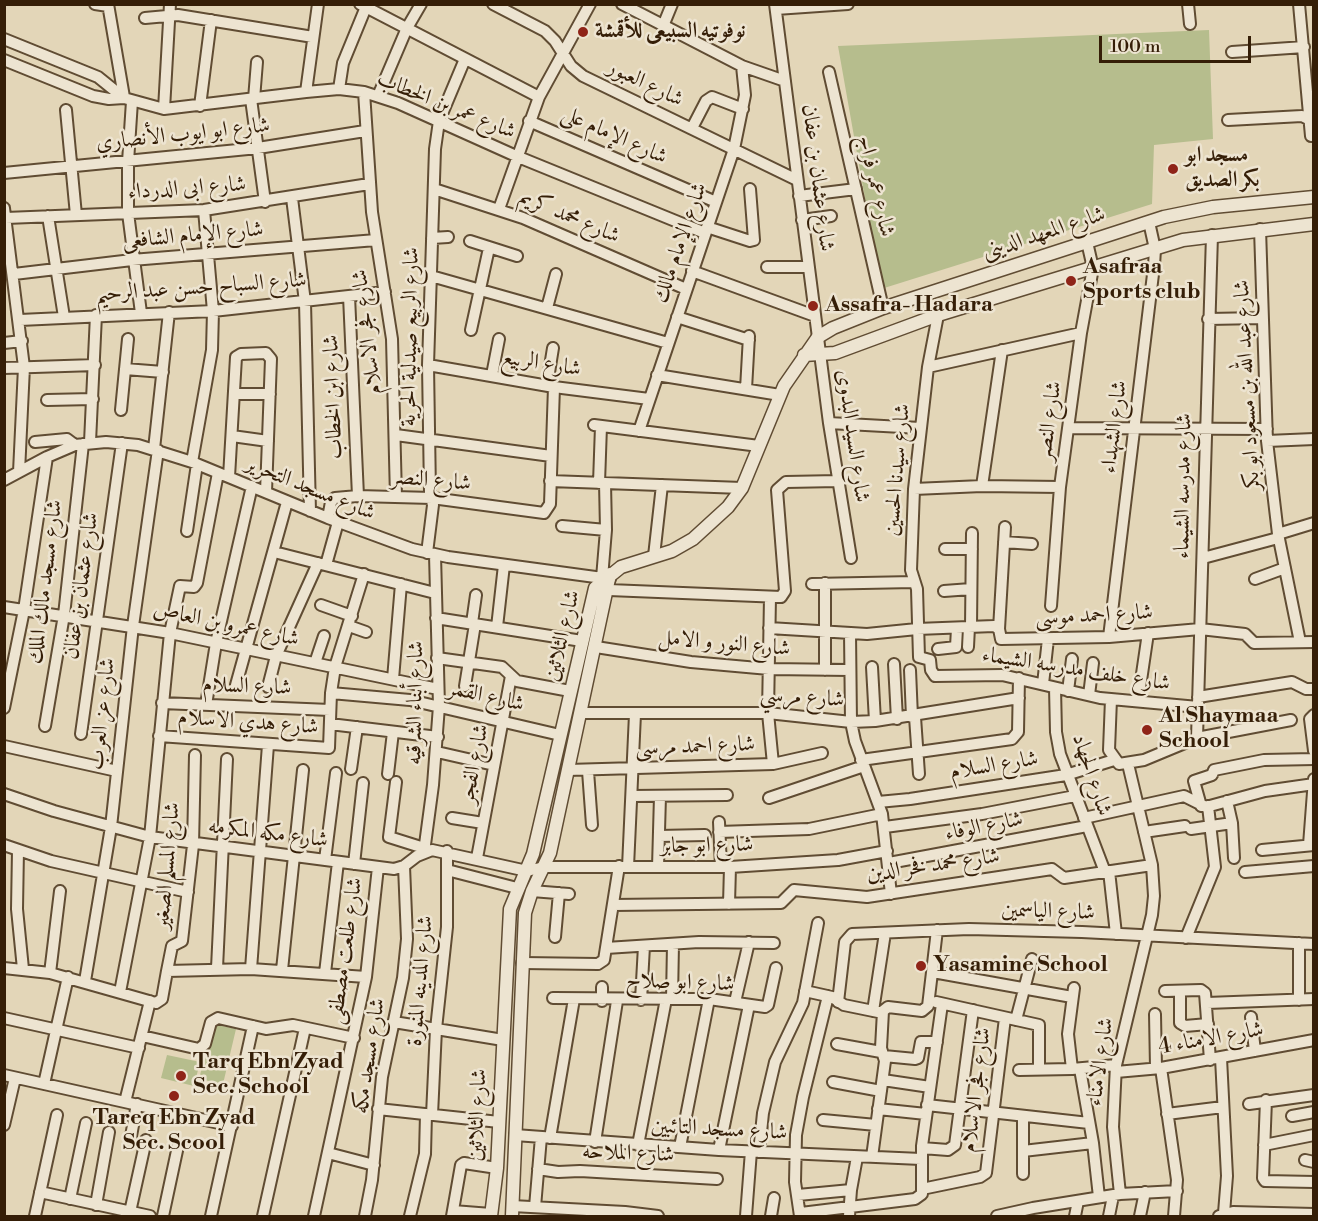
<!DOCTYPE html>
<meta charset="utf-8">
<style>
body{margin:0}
#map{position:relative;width:1318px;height:1221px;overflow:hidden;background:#e3d6b8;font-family:"Libre Bodoni",serif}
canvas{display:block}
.frame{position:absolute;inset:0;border:6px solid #351e07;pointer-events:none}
.scale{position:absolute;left:1099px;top:36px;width:152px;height:27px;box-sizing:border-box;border:3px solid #351e07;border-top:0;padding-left:8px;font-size:18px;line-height:21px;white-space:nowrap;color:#351e07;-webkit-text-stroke:4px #ede4d1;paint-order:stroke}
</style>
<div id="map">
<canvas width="1318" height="1221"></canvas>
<div class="frame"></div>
<div class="scale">100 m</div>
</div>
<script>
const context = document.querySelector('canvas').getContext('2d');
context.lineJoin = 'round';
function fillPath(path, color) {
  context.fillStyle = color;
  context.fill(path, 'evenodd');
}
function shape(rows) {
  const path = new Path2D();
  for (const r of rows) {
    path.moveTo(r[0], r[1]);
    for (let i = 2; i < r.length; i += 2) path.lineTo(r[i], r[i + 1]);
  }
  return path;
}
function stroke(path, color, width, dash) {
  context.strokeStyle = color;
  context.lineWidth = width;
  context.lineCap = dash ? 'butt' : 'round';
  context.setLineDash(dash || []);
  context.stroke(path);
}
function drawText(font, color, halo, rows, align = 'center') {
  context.font = font + ' "Libre Bodoni",Amiri,serif';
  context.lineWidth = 5;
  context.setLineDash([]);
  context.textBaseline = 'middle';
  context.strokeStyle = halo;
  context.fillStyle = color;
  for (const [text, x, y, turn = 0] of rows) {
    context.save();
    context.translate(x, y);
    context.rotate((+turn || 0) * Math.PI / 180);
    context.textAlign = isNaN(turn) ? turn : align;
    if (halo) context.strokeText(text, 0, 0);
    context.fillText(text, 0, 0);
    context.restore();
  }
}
fillPath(shape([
 [1209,30,1213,139,1154,145,1152,204,881,289,838,46],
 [213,1024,236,1029,223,1084,199,1079],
 [167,1055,200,1062,194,1086,161,1078]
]), '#b6bd8d');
const minor = shape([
 [95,4,108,6],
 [108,4,124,97],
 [360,4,539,97],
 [493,4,545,31,555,41,571,66,583,76,797,180],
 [622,4,742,66,785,81],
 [775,4,829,423,851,558],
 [1188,4,1190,24],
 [1299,4,1311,136],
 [776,9,848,4],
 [145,18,178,15,313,37],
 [663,26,672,4],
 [4,39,98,77,124,98,164,109,306,92,339,89,364,92,398,103,516,156,705,233],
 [1232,52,1304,47],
 [4,60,93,96,109,99,124,98],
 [829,72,883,308],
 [339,89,343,63,366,7],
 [306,92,318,4],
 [364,92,372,212,392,339,396,497],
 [378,96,407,28,421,4],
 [251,99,265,202],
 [254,99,257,62],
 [132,101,128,162,128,213,141,313],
 [200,106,211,20],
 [164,109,170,4],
 [66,110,76,215],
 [1228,120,1302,116,1314,122],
 [529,121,716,202],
 [692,128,706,101,712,97,743,109],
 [4,173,258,148,365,131],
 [434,189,523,218,686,289],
 [799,196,856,189],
 [292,198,305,302,310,511],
 [4,208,24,367,19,472],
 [499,209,539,97,590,4],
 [48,216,64,317],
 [6,218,204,210,369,184],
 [802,220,831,216],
 [707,227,750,241,754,240,750,189],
 [1260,229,1267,441,1278,534,1300,642],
 [432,238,448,237],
 [470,241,517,256],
 [767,267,808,267],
 [692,271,815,316],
 [14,274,132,260,376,240],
 [431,276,668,343],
 [349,296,358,496],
 [547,308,556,274],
 [938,315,928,367,914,489,911,570,917,589,919,657,930,660,931,670,935,676,1002,675,1100,698,1198,707],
 [677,317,749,340],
 [1208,319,1262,318],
 [20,320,213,311,385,292],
 [471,330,489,248],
 [4,343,22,341],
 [428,365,554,387,649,399],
 [928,367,1081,333],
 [4,368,95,365],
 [125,369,163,372],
 [492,375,499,339],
 [657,375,780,395],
 [547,385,553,348],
 [746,389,749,336],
 [234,394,270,394],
 [47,400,93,399],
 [121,410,128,339],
 [829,423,920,428],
 [594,425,759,446],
 [1068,428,1267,429],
 [639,431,734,149,745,95,742,66],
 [396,435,551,456],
 [232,436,268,441],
 [1267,441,1314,439],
 [35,442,67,439,75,445],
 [90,442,96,315],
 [154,449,169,312],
 [192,462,212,350,213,311,204,210],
 [229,477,236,357,241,354,266,353,271,359,266,492],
 [4,480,47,457,75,445,106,442,138,445,192,462,328,518,412,549,448,557,610,579],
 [550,481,742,488],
 [599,483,601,426],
 [982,486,1002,350],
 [914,489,982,486,1060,487],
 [328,518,331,502,335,498,358,496,432,498,544,513,550,504,554,387],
 [562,526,606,530],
 [1005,527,999,629,1001,639,1109,637,1200,629,1245,634,1254,643,1314,642],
 [187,531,197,464],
 [1278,534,1314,523],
 [1004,542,1032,544],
 [945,549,972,549],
 [274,552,435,593],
 [427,553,433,505,430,493,428,365,435,149,439,121,465,59],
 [654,556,662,485],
 [1203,558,1278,538],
 [326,565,338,522],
 [602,578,606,530,605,483],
 [1255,579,1285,568],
 [812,584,914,582],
 [609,590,781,597,785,591,777,490,786,482,838,481],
 [944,591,971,589],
 [770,597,768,713,773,764],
 [321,605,352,616],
 [1051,606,1060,487,1081,333,1093,268,1087,242],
 [4,607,170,633,438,689],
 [436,618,582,641],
 [472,623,476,595],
 [349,626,366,632],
 [497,627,504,565],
 [971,627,972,533],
 [769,628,867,634,917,629,994,626,999,629],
 [850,633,851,722,855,741,882,814,891,894],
 [1109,637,1154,266,1155,249,1149,222],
 [596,647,691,662,769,669,850,670],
 [968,647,969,627],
 [938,649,956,647,957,628],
 [437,658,502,667,517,681,570,691],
 [315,663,324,636],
 [894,664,897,719],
 [872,667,875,721],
 [825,670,825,583],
 [910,670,912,717],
 [393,679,401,584],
 [1043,684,1048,639],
 [236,685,287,502],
 [465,686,475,624],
 [268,687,276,656,318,563],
 [1055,688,1056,732,1060,754,1105,872],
 [1068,691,1072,659],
 [331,693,410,700,560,735],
 [1089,695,1093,663],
 [1198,697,1292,682,1306,689,1314,689],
 [1111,699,1109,750,1119,764,1144,760,1197,738,1291,720],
 [1138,701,1148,633],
 [162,703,330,710],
 [206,705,216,643,252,486],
 [4,708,24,610,47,457],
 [581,713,768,713,851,722,875,721,1019,698],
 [1314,715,1310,719,1314,751],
 [915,717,919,774],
 [330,724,438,737],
 [45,726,64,615,83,444],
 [81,734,122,443],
 [159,736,329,748,331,693,335,667,364,574],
 [1197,738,1212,235],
 [4,746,117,771],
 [437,752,494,765],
 [861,760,1012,739,1018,732,1019,678],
 [351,769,357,727],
 [568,770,773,764,822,753],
 [588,771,592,825],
 [388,774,393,732],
 [396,782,389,837,424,848],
 [4,794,54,811,150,837,394,869,404,866,417,856,432,850,527,871,544,867,730,867,838,860,887,851],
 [632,796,727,795],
 [769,798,864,766],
 [1227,801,1232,823,1234,858],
 [878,802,910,799,1066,775,1114,760],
 [1201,806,1194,781,1212,775,1214,770,1264,760,1314,759],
 [452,818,483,823],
 [1084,818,1184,796,1206,807,1265,791,1314,784],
 [719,822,721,867],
 [885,827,982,814,1075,796],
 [1191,829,1232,823],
 [719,832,809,829,882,814],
 [1144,832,1185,826],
 [659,836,705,835],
 [4,845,51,861,188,892],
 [1309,845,1314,779],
 [18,850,17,909,23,969],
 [1262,850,1314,845],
 [424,852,433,785,439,706,435,555],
 [477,858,511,676],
 [325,860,336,773],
 [889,863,1087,826],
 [354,864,363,783],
 [628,867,635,714],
 [658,867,660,796],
 [447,870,517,888],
 [1109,871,1116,934],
 [1245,872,1314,866],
 [532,891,569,894],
 [729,904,730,867],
 [613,905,781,903,794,890,867,897,1052,869,1064,878,1152,865],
 [555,937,559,893],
 [1186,938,1215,867,1208,806],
 [1299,943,1299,1000],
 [606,948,699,942,774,943],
 [522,963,598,964,604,960,619,866],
 [4,968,50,973,156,1003,162,999,167,971,251,969,366,977],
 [217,968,227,759],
 [251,969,268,745],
 [282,970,303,770],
 [167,971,172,946,182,941,193,845,195,755],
 [933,972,1072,997],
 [50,973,60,891],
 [325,973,338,862],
 [85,981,111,827,133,626,158,450],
 [805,991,832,997,844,1005,883,1013],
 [1165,991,1201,990,1205,993,1210,1060],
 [1180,991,1180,1023,1185,1026,1208,1024],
 [120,992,150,837,170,633,180,586,194,587,197,583,218,473],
 [553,998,709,999,765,1007,768,1005,776,968],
 [672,999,673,944],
 [641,1000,644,946],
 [602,1001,602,987],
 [735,1002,749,942],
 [838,1002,845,942,852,934,969,929,1082,932,1314,944],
 [936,1002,1039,1025,1039,1070],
 [1207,1003,1314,999],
 [873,1011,885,933],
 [1155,1014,1156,1068],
 [1251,1017,1255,1051],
 [4,1018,139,1048],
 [1016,1020,1032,959],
 [394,1022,503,1040],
 [142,1036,199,1049,205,1044,211,1022,218,1018,266,1029,293,1025,354,1038],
 [837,1044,881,1052],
 [884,1056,915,1059,918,1058,921,1042,937,1042],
 [1221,1058,1227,1176,1224,1213],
 [1161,1068,1177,1180,1174,1216],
 [1072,1069,1068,1034,1074,988],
 [1080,1069,1093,1143,1099,1197],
 [1019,1070,1072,1069,1116,1065],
 [1116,1072,1161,1068,1314,1040],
 [4,1075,232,1126],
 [883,1080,930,1087],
 [833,1082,881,1091],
 [44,1084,68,977],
 [1266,1100,1263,1178,1265,1181,1314,1182],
 [125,1102,150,1001],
 [1249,1104,1314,1095],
 [927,1105,1089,1123],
 [378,1109,499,1122],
 [878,1109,926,1114],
 [1167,1114,1223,1107],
 [432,1115,436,1029,447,927,447,851],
 [1292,1116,1314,1112],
 [1023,1117,1023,1174],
 [823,1120,876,1125],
 [4,1125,15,1078],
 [515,1135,719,1150,921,1159],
 [131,1136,137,1104],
 [550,1138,574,999],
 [595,1142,617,1001],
 [638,1145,666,999],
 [1264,1145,1314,1135],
 [680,1147,709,999],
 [922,1148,948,1150,955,1145,973,1010],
 [719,1150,749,1005],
 [1023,1151,1093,1143],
 [759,1152,763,1113,775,1062,803,1003,818,923],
 [328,1153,374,1165],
 [872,1157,885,1061,881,1048,883,1011,888,1007,922,1011,928,1006,937,930],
 [1305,1160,1314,1162],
 [538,1169,558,1172,580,1171,717,1179],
 [922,1189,980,1177,986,1173,1005,1018],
 [40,1192,150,1216],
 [1120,1194,1113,1127,1116,1065,1152,915,1154,896,1152,865,1128,764],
 [798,1195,851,1190],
 [70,1199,86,1123],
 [96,1205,109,1132],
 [512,1206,625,1212,658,1216],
 [535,1207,541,1137],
 [453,1211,491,1214],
 [130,1212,146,1140],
 [801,1213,915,1199,922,1194,922,1146,942,1004],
 [35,1216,57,1115],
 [163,1216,178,1146],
 [211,1216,253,1026],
 [263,1216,305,1028],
 [314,1216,366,977,378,867],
 [365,1216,372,1180,382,1077,403,978,407,939,404,866],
 [410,1216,425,1154,426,1114],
 [452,1216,461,1165,464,1163,497,1168],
 [746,1216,751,1151],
 [771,1216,774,1198],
 [800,1216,795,1182,796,1135,803,1097,828,996],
 [849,1216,851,1190,857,1157],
 [997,1216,1033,1208,1120,1194,1177,1191],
 [1075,1216,1078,1201],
 [1109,1216,1113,1196],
 [1140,1216,1145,1192],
 [1219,1216,1233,1212,1314,1214]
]);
const tertiary = shape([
 [804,355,835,353,938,315,1183,240,1314,224],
 [491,1216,497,1168,510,909,533,854,595,588,621,567,672,551,693,539,728,507,742,488,784,386,818,337,833,328,883,308,1164,217,1213,207,1314,197],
 [512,1216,525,913,532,891,550,853,610,574]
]);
stroke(minor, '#604c33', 14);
stroke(tertiary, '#604c33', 15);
stroke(minor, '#ede4d1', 10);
stroke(tertiary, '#ede4d1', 12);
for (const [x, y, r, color] of [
 [583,32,6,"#8f2418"],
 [1173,169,6,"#8f2418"],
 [1071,281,6,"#8f2418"],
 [813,306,6,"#8f2418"],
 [1147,730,6,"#8f2418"],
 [921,966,6,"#8f2418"],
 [181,1076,6,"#8f2418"],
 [174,1096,6,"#8f2418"]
]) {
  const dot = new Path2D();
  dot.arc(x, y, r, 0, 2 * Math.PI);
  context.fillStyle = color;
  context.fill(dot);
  stroke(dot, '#ede4d1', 2);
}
drawText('bold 22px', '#351e07', '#ede4d1', [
 ["نوفوتيه السبيعى للأقمشة",595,32],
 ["مسجد ابو",1185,156],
 ["بكر الصديق",1185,181],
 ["Asafraa",1083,268],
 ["Sports club",1083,293],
 ["Assafra- Hadara",825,306],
 ["Al Shaymaa",1159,717],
 ["School",1159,742],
 ["Yasamine School",933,966],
 ["Tarq Ebn Zyad",193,1063],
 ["Sec. School",193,1088],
 ["Tareq Ebn Zyad",174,1119,"center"],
 ["Sec. Scool",174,1144,"center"]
], 'left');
drawText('22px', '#351e07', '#ede4d1', [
 ["شارع العبور",645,84,26],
 ["شارع عمر بن الخطاب",446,106,22],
 ["شارع ابو ايوب الأنصاري",183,135,-6],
 ["شارع الإمام على",614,136,24],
 ["شارع عثمان بن عفان",817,178,83],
 ["شارع عمر فراج",875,186,77],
 ["شارع ابى الدرداء",187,189,-4],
 ["شارع محمد كريم",569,217,23],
 ["شارع المعهد الدينى",1044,234,-18],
 ["شارع الإمام الشافعى",193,236,-5],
 ["شارع الإمام مالك",681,243,-71],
 ["شارع السباح حسن عبد الرحيم",201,288,-4],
 ["شارع فجر الاسلام",368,332,-97],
 ["شارع الربيع صيدلية الحرية",411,337,-89],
 ["شارع الربيع",541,364,9],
 ["شارع عبد الله بن مسعود ابو بكر",1248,385,-93],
 ["شارع ابن الخطاب",334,397,-92],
 ["شارع النصر",1050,421,-82],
 ["شارع الشهداء",1115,427,-83],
 ["شارع السيد البدوى",852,436,82],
 ["شارع سيدنا الحسين",898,470,-85],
 ["شارع النصر",431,481,5],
 ["شارع مدرسه الشيماء",1184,486,-89],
 ["شارع مسجد التحرير",310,489,22],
 ["شارع مسجد مالك الملك",46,582,-83],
 ["شارع عثمان بن عفان",82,586,-82],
 ["شارع احمد موسى",1094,616,-3],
 ["شارع عمرو بن العاص",226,625,12],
 ["شارع الثلاثين",563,636,-76],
 ["شارع النور و الامل",724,644,5],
 ["شارع خلف مدرسه الشيماء",1076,670,9],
 ["شارع السلام",247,687,2],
 ["شارع القمر",486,697,13],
 ["شارع مرسي",802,698,4],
 ["شارع أبناء الشرقيه",416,703,-89],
 ["شارع عز العرب",103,714,-84],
 ["شارع هدي الاسلام",248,723,4],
 ["شارع احمد مرسى",695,747,-2],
 ["شارع الفجر",475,764,-79],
 ["شارع السلام",994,766,-9],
 ["شارع الجهاد",1091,775,72],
 ["شارع الوفاء",984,827,-11],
 ["شارع مكه المكرمه",268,834,7],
 ["شارع ابو جابر",707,846,-1],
 ["شارع المسلم الصغير",168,866,-85],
 ["شارع محمد فخر الدين",933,866,-8],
 ["شارع الياسمين",1048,912,2],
 ["شارع طلعت مصطفى",346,951,-82],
 ["شارع المدينه المنورة",421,981,-85],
 ["شارع ابو صلاح",680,983,2],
 ["شارع الامناء 4",1211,1039,-10],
 ["شارع مسجد مكه",370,1056,-81],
 ["شارع الامناء",1101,1062,-82],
 ["شارع فجر الاسلام",977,1090,-83],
 ["شارع الثلاثين",478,1115,-87],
 ["شارع مسجد التائبين",719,1130,3],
 ["شارع الملاحه",628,1154,2]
]);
</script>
